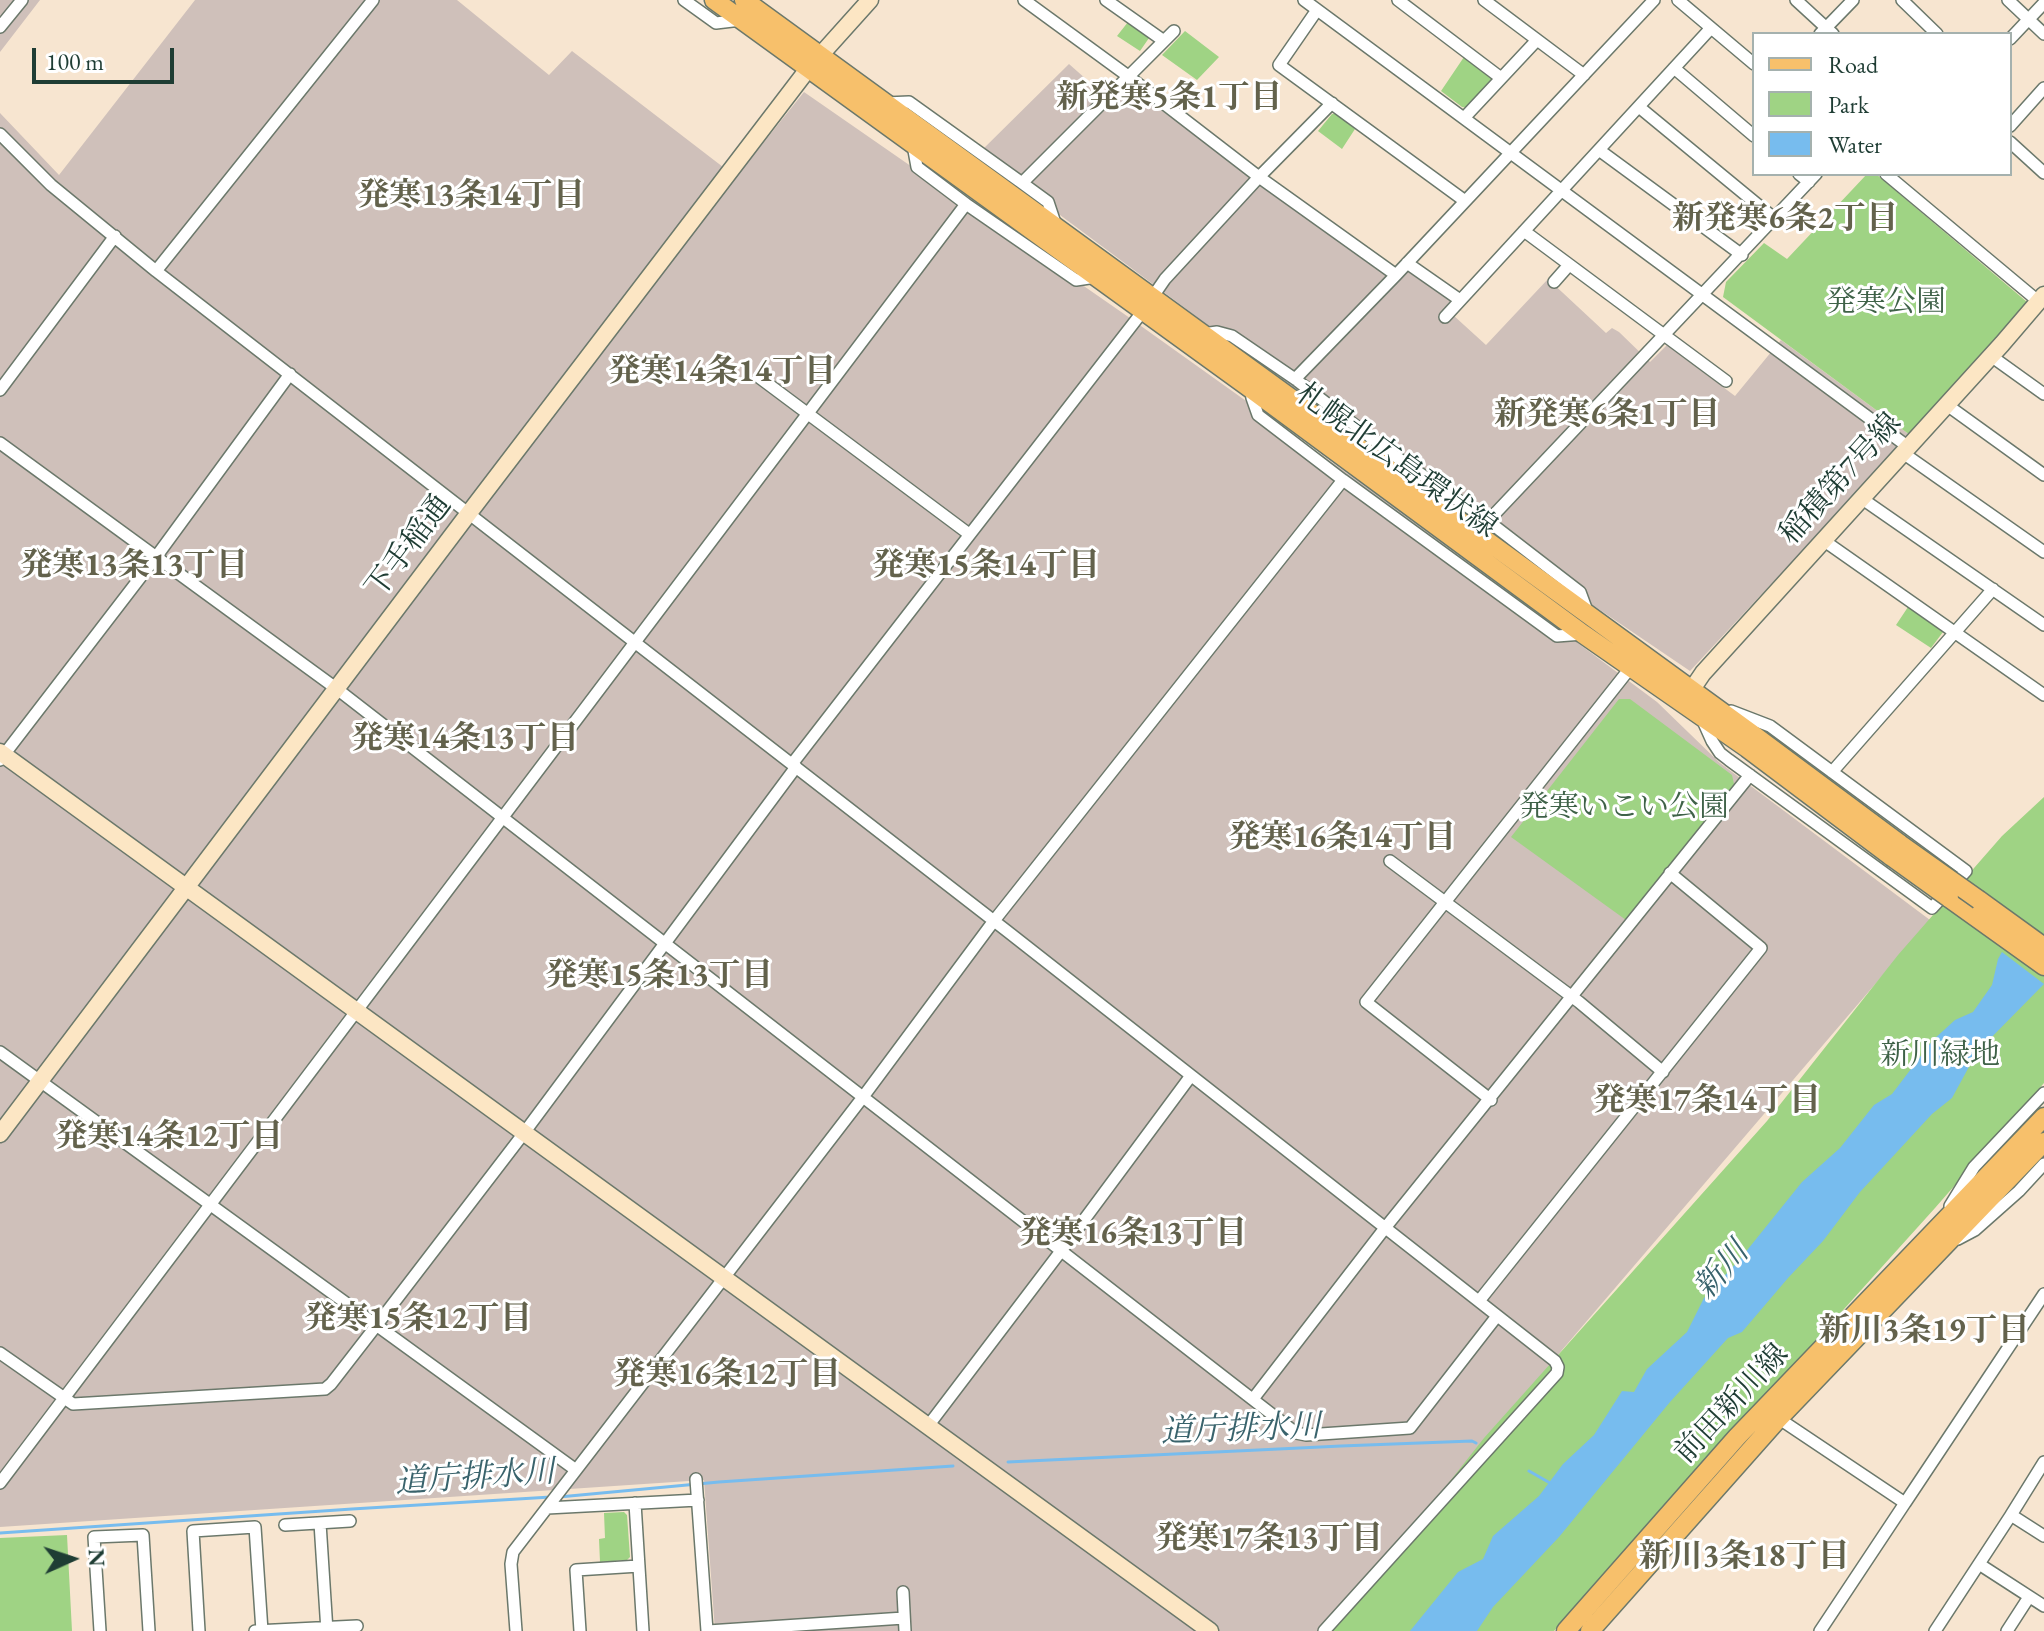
<!DOCTYPE html>
<meta charset="utf-8">
<style>
body{margin:0}
#map{position:relative;width:2044px;height:1631px;overflow:hidden;background:#f7e5d0;font-family:"EB Garamond",serif}
canvas{display:block}
.legend{position:absolute;left:1752px;top:32px;width:260px;height:144px;box-sizing:border-box;background:#fff;border:2px solid #a5b1ae;margin:0;padding:10px 14px;list-style:none;font-size:24px;color:#1f3d34}
.legend li{display:flex;align-items:center;gap:16px;height:40px}
.legend b{width:40px;border:2px solid #a5b1ae}
.north{position:absolute;left:32px;top:1519px;width:80px;height:80px;-webkit-text-stroke:6px #fff;paint-order:stroke;rotate:87deg;font-size:22px;font-weight:700;line-height:32px;text-align:center;color:#1f3d34}
.north::after{content:'';display:block;margin:auto;width:28px;height:36px;background:#1f3d34;clip-path:polygon(50% 0,100% 100%,50% 72%,0 100%)}
.scale{position:absolute;left:32px;top:48px;width:142px;height:36px;box-sizing:border-box;border:4px solid #1f3d34;border-top:0;padding-left:10px;font-size:24px;line-height:28px;white-space:nowrap;color:#1f3d34;-webkit-text-stroke:6px #fff;paint-order:stroke}
</style>
<div id="map">
<canvas width="2044" height="1631"></canvas>
<ul class="legend">
<li><b style="height:10px;background:#f7c06b"></b>Road</li>
<li><b style="height:22px;background:#9fd384"></b>Park</li>
<li><b style="height:22px;background:#77bcee"></b>Water</li>
</ul>
<div class="north">N</div>
<div class="scale">100 m</div>
</div>
<script>
const context = document.querySelector('canvas').getContext('2d');
context.lineJoin = 'round';
function fillPath(path, color) {
  context.fillStyle = color;
  context.fill(path, 'evenodd');
}
function shape(rows) {
  const path = new Path2D();
  for (const r of rows) {
    path.moveTo(r[0], r[1]);
    for (let i = 2; i < r.length; i += 2) path.lineTo(r[i], r[i + 1]);
  }
  return path;
}
function stroke(path, color, width, dash) {
  context.strokeStyle = color;
  context.lineWidth = width;
  context.lineCap = dash ? 'butt' : 'round';
  context.setLineDash(dash || []);
  context.stroke(path);
}
function drawText(font, color, halo, rows, align = 'center') {
  context.font = font + ' "EB Garamond","Noto Serif JP",serif';
  context.lineWidth = 6;
  context.setLineDash([]);
  context.textBaseline = 'middle';
  context.strokeStyle = halo;
  context.fillStyle = color;
  for (const [text, x, y, turn = 0] of rows) {
    context.save();
    context.translate(x, y);
    context.rotate((+turn || 0) * Math.PI / 180);
    context.textAlign = isNaN(turn) ? turn : align;
    if (halo) context.strokeText(text, 0, 0);
    context.fillText(text, 0, 0);
    context.restore();
  }
}
fillPath(shape([
 [0,0,40,0,0,52],
 [195,0,457,0,549,75,572,51,736,177,804,92,1127,316,1410,518,1657,702,1720,763,1930,920,1562,1350,1343,1631,715,1631,704,1480,0,1527,0,113,59,175],
 [1069,64,1112,102,1128,86,1396,282,1407,271,1460,306,1453,315,1486,345,1548,279,1606,333,1612,328,1619,332,1650,362,1667,345,1735,396,1781,340,1910,435,1690,671,1572,591,1349,430,978,154]
]), '#cfc0ba');
fillPath(shape([
 [1128,22,1149,38,1140,51,1117,36],
 [1185,31,1219,57,1197,80,1162,55],
 [1464,57,1493,75,1492,80,1468,108,1462,107,1441,91],
 [1332,114,1336,114,1355,129,1342,149,1318,131],
 [1867,174,1876,174,2027,302,1910,435,1723,297,1726,282,1764,243,1787,259],
 [1908,607,1943,632,1931,648,1896,625],
 [1619,699,1630,699,1732,775,1734,784,1626,920,1511,837],
 [2044,797,2044,1083,1935,1208,1554,1631,1332,1631,1484,1438,1767,1121,1898,955,2002,836],
 [624,1512,627,1515,630,1557,627,1560,600,1562,599,1539,605,1538,604,1513],
 [67,1535,72,1631,0,1631,0,1538]
]), '#9fd384');
fillPath(shape([
 [2002,952,2044,984,1977,1052,1952,1098,1932,1114,1860,1192,1823,1241,1788,1278,1742,1332,1728,1338,1670,1402,1559,1537,1493,1607,1477,1631,1410,1631,1458,1572,1483,1559,1493,1536,1539,1496,1563,1464,1594,1435,1622,1391,1634,1392,1647,1369,1687,1332,1704,1298,1740,1259,1802,1182,1840,1148,1874,1105,1892,1094,1933,1040,1955,1020,1973,1012,1992,985,1998,959]
]), '#77bcee');
stroke(shape([
 [1008,1462,1341,1446,1472,1441,1476,1443],
 [1529,1471,1550,1483],
 [559,1497,719,1482,953,1466],
 [0,1533,352,1509,551,1497]
]), '#77bcee', 3);
const street = shape([
 [684,0,716,23,741,20],
 [1024,0,1128,76,1259,177,1396,275],
 [1106,0,1164,41],
 [1304,0,1907,446],
 [1398,0,1501,78],
 [1484,0,1584,75],
 [1678,0,1754,64],
 [1796,0,1833,34],
 [1902,0,1937,34],
 [2008,0,2044,34],
 [1317,10,1279,65,1465,201],
 [0,27,22,0],
 [1820,34,1853,0],
 [2010,39,2044,3],
 [1674,68,1754,136],
 [886,103,909,102,1022,183,1048,202,1056,226],
 [1639,107,1775,219],
 [1464,118,1537,40],
 [2010,126,2044,88],
 [0,134,51,185,156,271,1007,931,1555,1361,1558,1367,1557,1373,1324,1631],
 [2010,142,2044,173],
 [913,145,917,167,966,204,1076,280,1096,277],
 [1599,150,1742,255],
 [1799,174,1809,182],
 [1886,174,2038,301],
 [1022,183,1174,31],
 [1524,231,1726,381],
 [1407,263,1460,300],
 [156,271,373,0],
 [1554,282,1569,265],
 [1445,317,1711,28],
 [1203,334,1217,332,1232,336,1295,379,1395,456,1488,521,1580,592,1587,611],
 [1991,356,2044,394],
 [760,378,969,534],
 [1295,379,1396,275,1654,0],
 [0,390,115,236],
 [1251,391,1252,398,1258,415,1343,480,1557,636,1583,634],
 [1947,405,2044,475],
 [0,443,337,689,1296,1433,1306,1435,1410,1428,1497,1316],
 [1903,453,2044,552],
 [1861,498,2044,625],
 [1488,521,1816,174],
 [1823,540,2044,695],
 [1703,721,1712,741,1720,753,1729,760,1932,908,1966,871,1770,726,1731,711],
 [0,760,156,557,290,374],
 [792,764,1143,311,1165,279,1259,177,1332,103],
 [1832,772,1993,589],
 [1390,861,1579,1002,1663,1072],
 [0,1052,576,1470],
 [1491,1100,1366,1002,1631,667],
 [1950,1206,1974,1167,2044,1093],
 [1958,1239,1975,1230,2019,1191,2044,1164],
 [1479,1301,1761,948,1670,873],
 [0,1353,73,1404,325,1389,331,1384,376,1326,524,1133,796,767],
 [1253,1399,1385,1228,1750,775],
 [1775,1416,1905,1503,2044,1294],
 [928,1426,1061,1251,1190,1077],
 [696,1479,707,1631],
 [0,1483,966,204],
 [635,1503,643,1631],
 [547,1508,698,1500],
 [2011,1515,2044,1462],
 [320,1523,327,1631],
 [285,1525,350,1521],
 [1979,1564,2044,1606],
 [903,1592,905,1631],
 [100,1631,94,1537,143,1535,149,1631],
 [199,1631,193,1531,255,1527,262,1631],
 [255,1631,357,1626],
 [516,1631,511,1564,513,1552,863,1097,993,922,1343,480],
 [580,1631,576,1570,639,1566],
 [708,1631,904,1618],
 [1820,1631,1905,1503],
 [1935,1631,2011,1515,2044,1536],
 [2007,1631,2029,1597]
]);
const secondary = shape([
 [1686,698,1703,673,2002,344,2044,295],
 [0,752,1210,1631],
 [0,1134,469,513,808,69,870,0]
]);
const primary = shape([
 [714,0,1251,389,1583,634,1747,748,1892,857],
 [744,0,1755,736,1900,844],
 [1949,898,2044,966],
 [1979,900,2044,947],
 [1566,1631,1737,1437,2044,1117],
 [1590,1631,1778,1419,2044,1142]
]);
stroke(street, '#6b786b', 14);
stroke(secondary, '#6b786b', 19);
stroke(primary, '#6b786b', 21);
stroke(street, '#fff', 11);
stroke(secondary, '#fce6c4', 16);
stroke(primary, '#f7c06b', 18);
const primaryBridge = shape([
 [1900,844,1979,900],
 [1892,857,1949,898]
]);
stroke(primaryBridge, '#6b786b', 21, []);
stroke(primaryBridge, '#f7c06b', 18);
drawText('30px', '#3f6248', '#fff', [
 ["発寒公園",1886,303],
 ["発寒いこい公園",1624,808],
 ["新川緑地",1940,1056]
]);
drawText('30px', '#1f3d34', '#fff', [
 ["札幌北広島環状線",1396,461,36],
 ["稲積第7号線",1841,479,-48],
 ["下手稲通",409,547,-53],
 ["前田新川線",1732,1404,-47]
]);
drawText('bold 32px', '#63624c', '#fff', [
 ["新発寒5条1丁目",1169,98],
 ["発寒13条14丁目",471,196],
 ["新発寒6条2丁目",1785,219],
 ["発寒14条14丁目",722,372],
 ["新発寒6条1丁目",1607,415],
 ["発寒13条13丁目",134,566],
 ["発寒15条14丁目",986,566],
 ["発寒14条13丁目",465,739],
 ["発寒16条14丁目",1342,838],
 ["発寒15条13丁目",659,976],
 ["発寒17条14丁目",1707,1101],
 ["発寒14条12丁目",169,1137],
 ["発寒16条13丁目",1133,1234],
 ["発寒15条12丁目",418,1319],
 ["新川3条19丁目",1924,1331],
 ["発寒16条12丁目",727,1375],
 ["発寒17条13丁目",1269,1539],
 ["新川3条18丁目",1744,1557]
]);
drawText('italic 32px', '#39636c', '#fff', [
 ["新川",1722,1271,-49],
 ["道庁排水川",1241,1430,-2],
 ["道庁排水川",475,1478,-4]
]);
</script>
